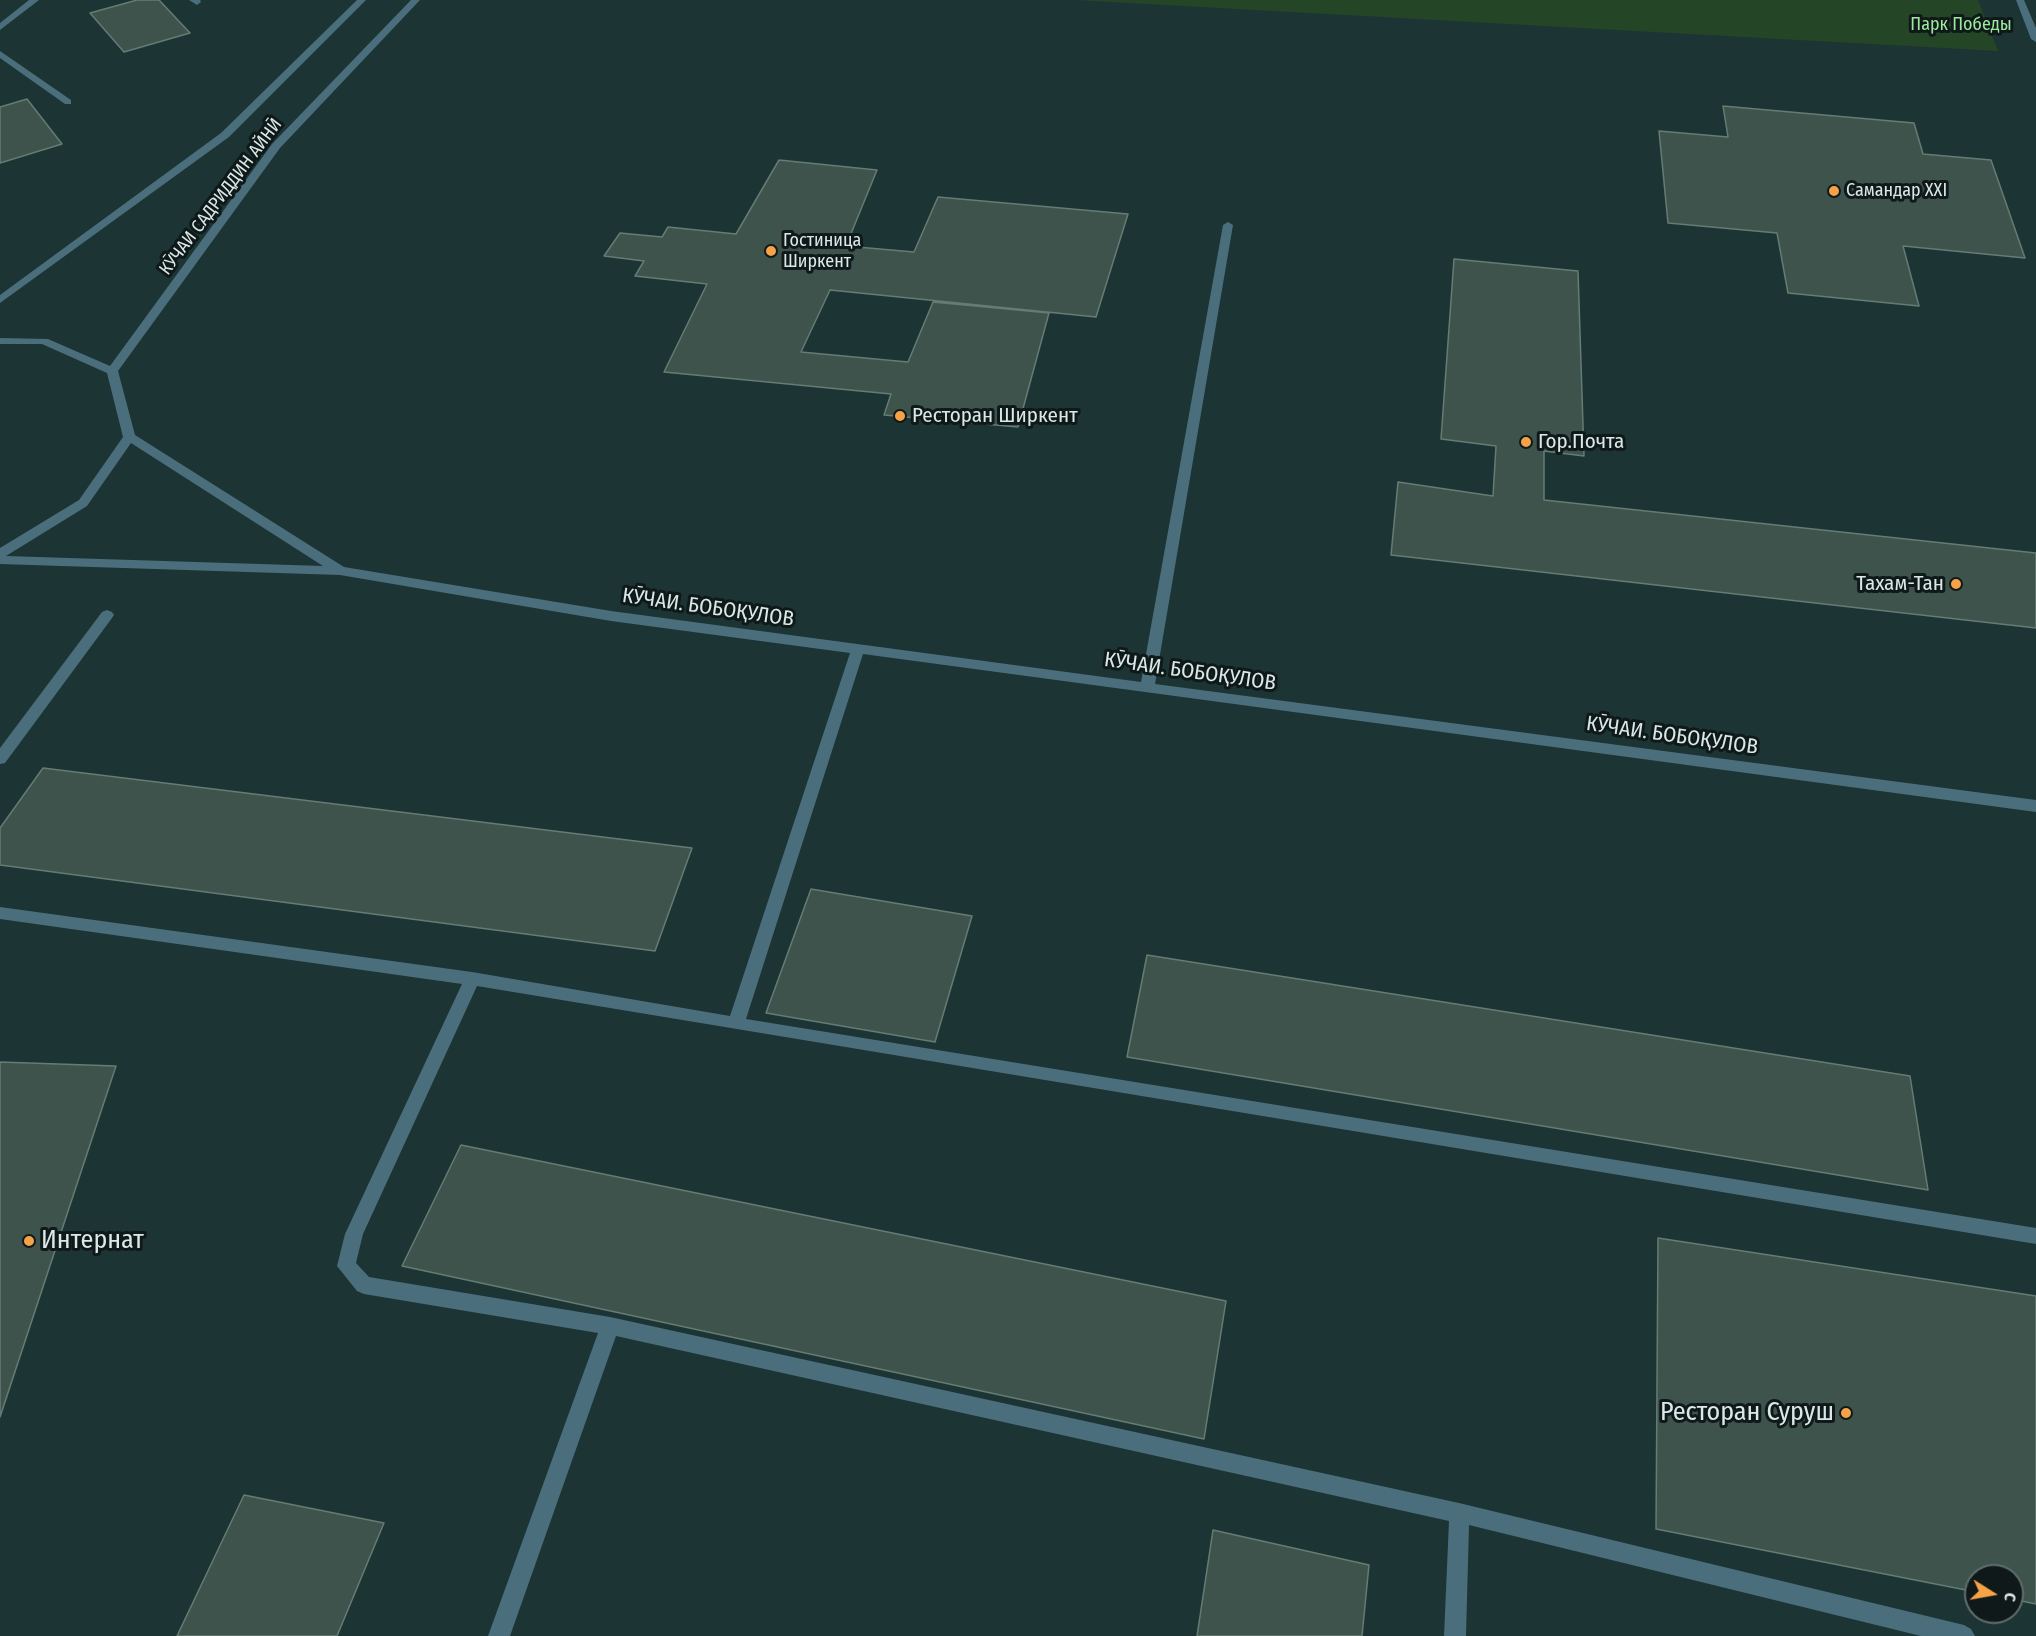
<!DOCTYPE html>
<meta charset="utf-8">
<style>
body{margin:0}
#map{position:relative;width:2036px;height:1636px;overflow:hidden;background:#1c3434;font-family:"Fira Sans Condensed",sans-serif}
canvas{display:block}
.north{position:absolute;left:1964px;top:1564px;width:60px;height:60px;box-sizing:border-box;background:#0f1919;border:2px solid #606c6c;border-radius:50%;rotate:101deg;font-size:16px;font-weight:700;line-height:24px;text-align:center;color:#dae8e8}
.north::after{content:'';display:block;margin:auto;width:21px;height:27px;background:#f6a247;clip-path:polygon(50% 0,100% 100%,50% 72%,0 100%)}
</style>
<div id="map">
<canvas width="2036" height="1636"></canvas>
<div class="north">С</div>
</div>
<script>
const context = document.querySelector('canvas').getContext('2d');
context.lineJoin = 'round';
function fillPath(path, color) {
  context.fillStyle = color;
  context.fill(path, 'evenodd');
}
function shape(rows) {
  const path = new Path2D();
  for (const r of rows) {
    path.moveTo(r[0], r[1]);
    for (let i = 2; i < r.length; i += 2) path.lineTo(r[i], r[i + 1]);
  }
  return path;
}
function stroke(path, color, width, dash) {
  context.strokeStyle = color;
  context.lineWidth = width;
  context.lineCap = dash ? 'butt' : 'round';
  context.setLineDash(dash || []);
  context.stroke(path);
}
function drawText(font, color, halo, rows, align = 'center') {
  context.font = font + ' "Fira Sans Condensed",sans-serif';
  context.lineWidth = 6;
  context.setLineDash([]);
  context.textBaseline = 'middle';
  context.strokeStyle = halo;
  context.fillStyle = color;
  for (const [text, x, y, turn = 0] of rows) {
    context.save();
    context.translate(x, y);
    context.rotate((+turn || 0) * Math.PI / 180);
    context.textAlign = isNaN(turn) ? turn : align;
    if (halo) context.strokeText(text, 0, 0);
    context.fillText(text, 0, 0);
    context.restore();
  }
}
fillPath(shape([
 [1075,0,1978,0,1998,51]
]), '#254626');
const building = shape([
 [137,0,159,0,190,33,124,52,90,13,137,0],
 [27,99,62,144,0,163,0,107,27,99],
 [1723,106,1914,123,1923,154,1991,160,2025,258,1903,246,1919,306,1788,293,1777,233,1668,223,1659,131,1728,137,1723,106],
 [779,160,877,170,846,246,914,252,938,197,1128,214,1096,317,830,290,801,352,908,362,933,302,1049,313,1018,427,884,415,891,394,664,372,707,284,635,276,644,261,604,256,620,233,662,237,668,227,736,234,779,160],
 [1454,259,1578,271,1584,456,1544,451,1544,500,2036,553,2036,628,1391,555,1398,482,1493,496,1496,446,1441,439,1454,259],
 [43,768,692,848,655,951,0,865,0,828,43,768],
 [811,889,972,916,935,1042,766,1013,811,889],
 [1147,955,1910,1076,1928,1190,1127,1057,1147,955],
 [0,1062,116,1066,0,1417,0,1062],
 [461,1145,1226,1301,1204,1439,402,1266,461,1145],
 [1658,1238,2036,1296,2036,1604,2012,1599,2012,1576,1976,1576,1976,1592,1656,1529,1658,1238],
 [244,1495,384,1523,337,1636,177,1636,244,1495],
 [1213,1530,1369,1565,1362,1636,1197,1636,1213,1530]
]);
fillPath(building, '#3e534c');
stroke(building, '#657c74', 1.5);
fillPath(shape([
 [29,0,39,0,0,30,0,23,29,0],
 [189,0,200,0,201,2,197,5,189,0],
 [357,0,366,0,229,137,0,303,0,295,221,133,357,0],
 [411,0,420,0,280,148,118,371,135,435,344,567,611,611,1141,682,1223,225,1228,222,1233,225,1155,684,2036,800,2036,812,863,654,746,1019,2036,1228,2036,1244,477,986,363,1234,356,1263,369,1277,610,1317,1459,1503,1964,1625,1971,1629,1975,1636,1921,1636,1469,1525,1466,1636,1444,1636,1449,1521,616,1336,510,1636,488,1636,598,1333,364,1294,357,1291,337,1266,345,1234,462,984,0,919,0,907,472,972,730,1016,850,653,611,621,340,575,0,564,0,548,79,500,123,437,107,373,42,344,0,344,0,338,48,339,110,366,272,144,411,0],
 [131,443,323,566,6,556,87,506,131,443],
 [2016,0,2024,0,2036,28,2036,42,2031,39,2016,0],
 [0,51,71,100,71,104,65,104,0,58,0,51],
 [107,610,112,612,114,615,112,618,5,763,0,764,0,748,102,612,107,610]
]), '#4b6e7c');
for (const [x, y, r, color] of [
 [1834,191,6,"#f6a247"],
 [771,251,6,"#f6a247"],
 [900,416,6,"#f6a247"],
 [1526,442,6,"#f6a247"],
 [1956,584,6,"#f6a247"],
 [29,1241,6,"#f6a247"],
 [1846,1413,6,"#f6a247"]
]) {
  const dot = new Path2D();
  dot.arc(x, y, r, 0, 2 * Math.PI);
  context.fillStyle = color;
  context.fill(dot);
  stroke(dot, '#0f1919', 2);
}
drawText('18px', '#9be99c', '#0f1919', [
 ["Парк Победы",1961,25]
]);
drawText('18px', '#dae8e8', '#0f1919', [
 ["Самандар XXI",1846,191],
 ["Гостиница",783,241],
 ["Ширкент",783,262]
], 'left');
drawText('18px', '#dae8e8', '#0f1919', [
 ["КӮЧАИ САДРИДДИН АЙНӢ",221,197,-53]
]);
drawText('21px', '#dae8e8', '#0f1919', [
 ["Ресторан Ширкент",912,416],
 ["Гор.Почта",1538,442],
 ["Тахам-Тан",1944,584,"right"]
], 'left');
drawText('21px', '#dae8e8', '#0f1919', [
 ["КӮЧАИ. БОБОҚУЛОВ",708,608,8],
 ["КӮЧАИ. БОБОҚУЛОВ",1190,672,8],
 ["КӮЧАИ. БОБОҚУЛОВ",1672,736,8]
]);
drawText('26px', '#dae8e8', '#0f1919', [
 ["Интернат",41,1241],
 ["Ресторан Суруш",1834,1413,"right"]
], 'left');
</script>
